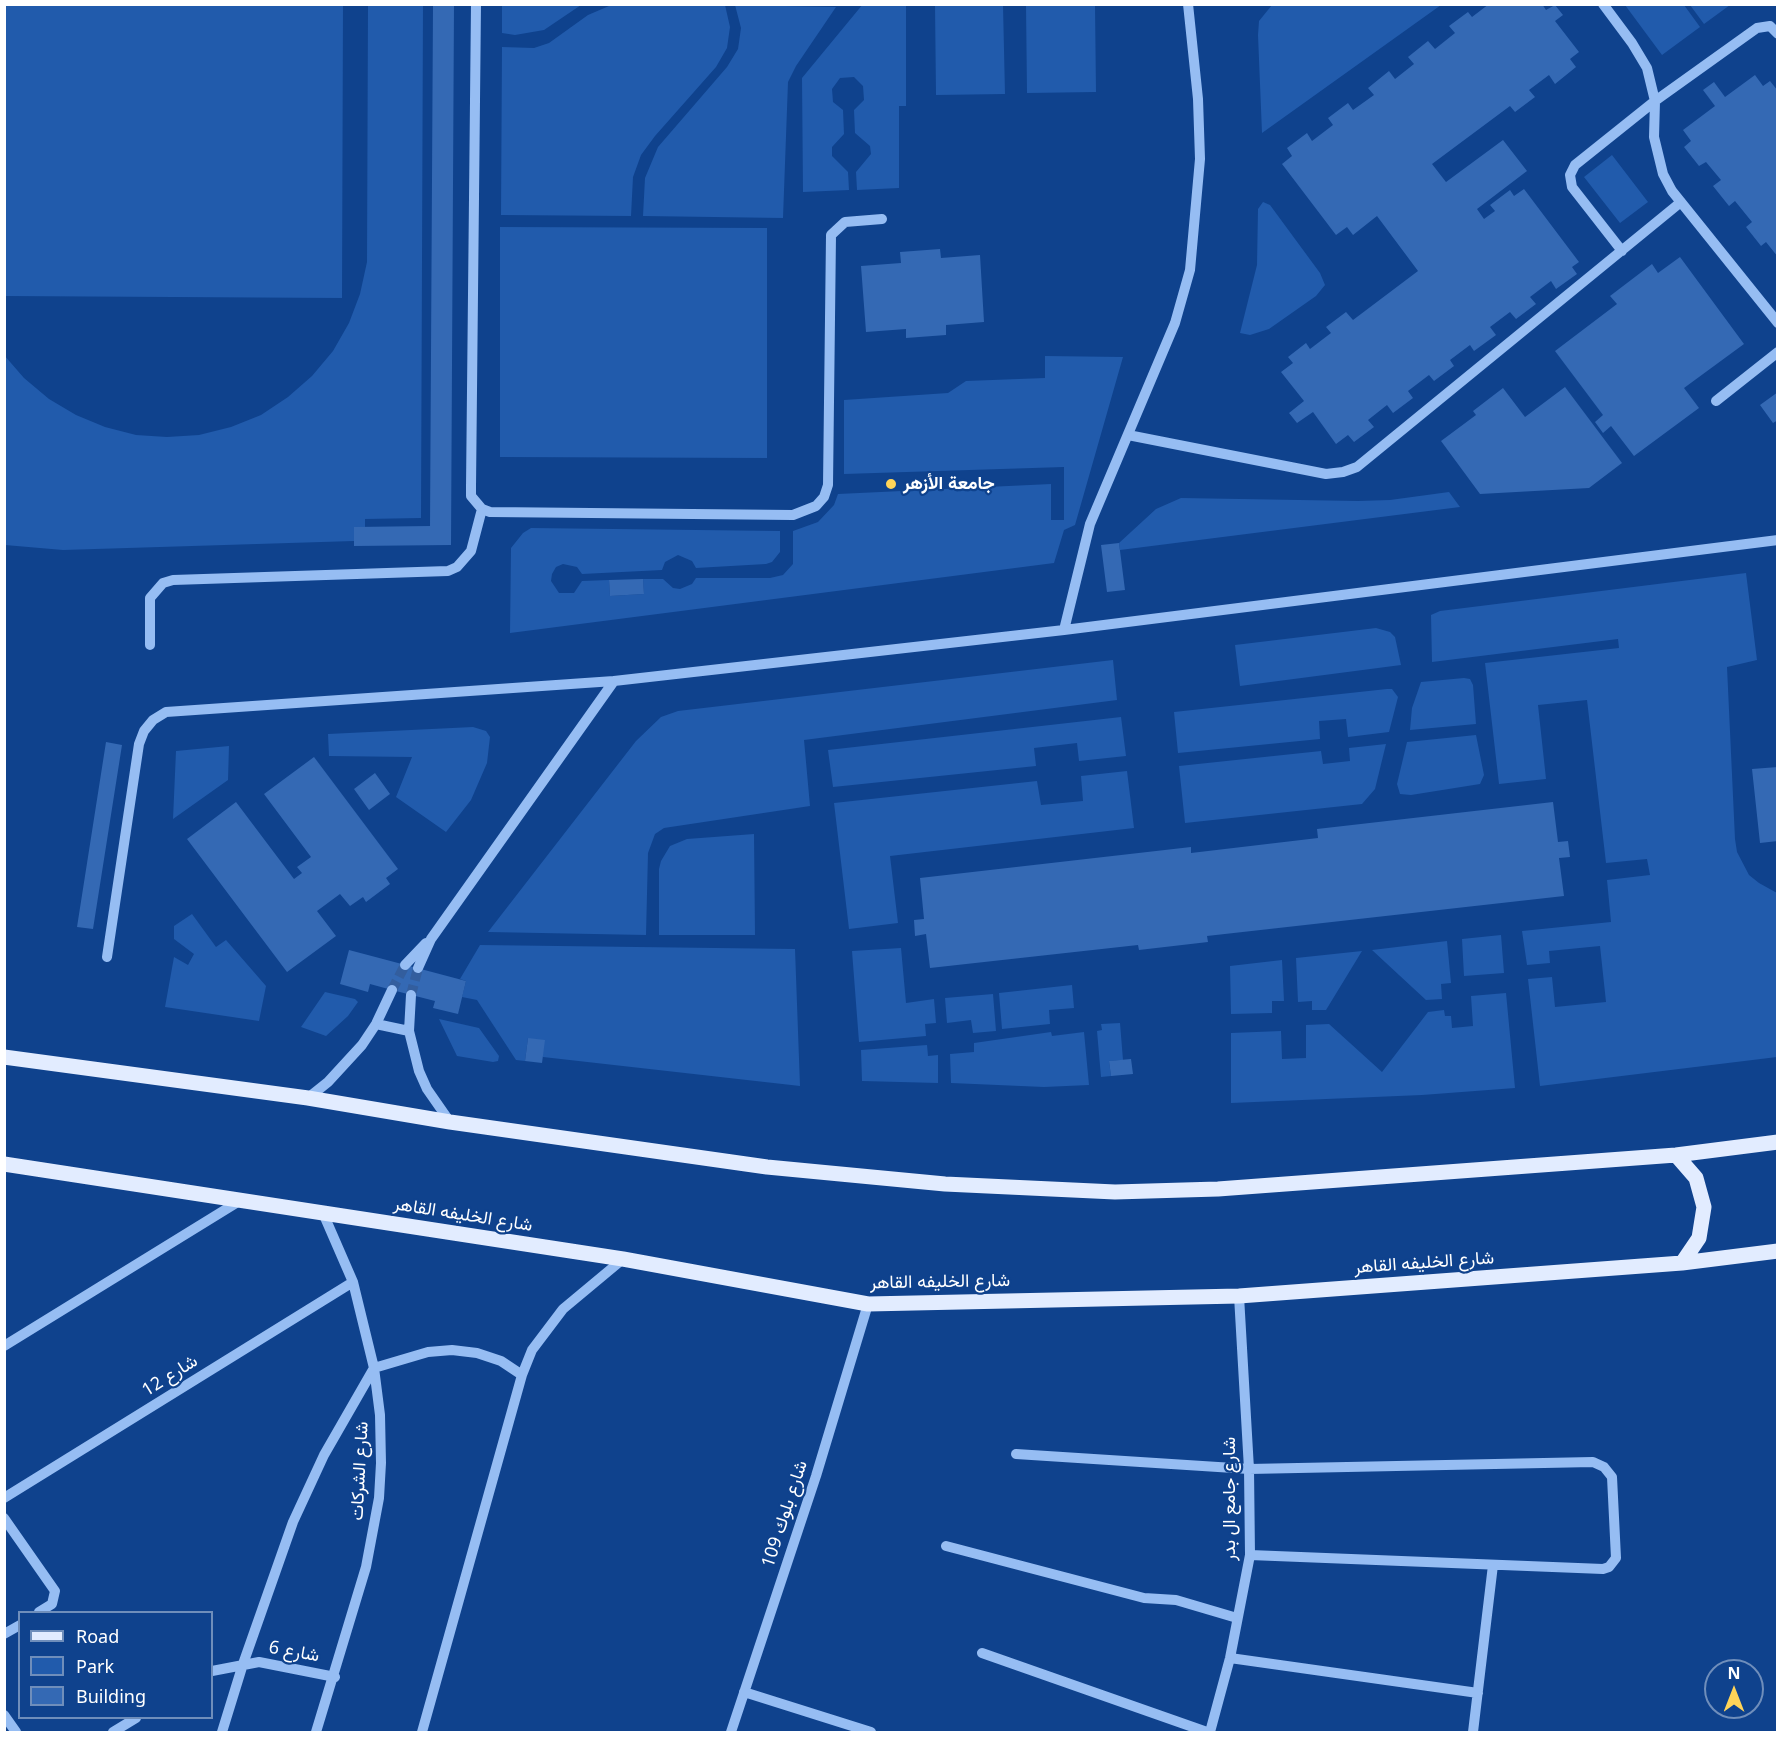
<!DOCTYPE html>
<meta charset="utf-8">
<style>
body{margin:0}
#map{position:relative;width:1782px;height:1737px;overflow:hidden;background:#0f428d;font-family:"Noto Sans",sans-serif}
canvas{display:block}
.frame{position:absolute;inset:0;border:6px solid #fff;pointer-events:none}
.legend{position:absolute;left:18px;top:1611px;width:195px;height:108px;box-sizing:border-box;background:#0f428d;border:2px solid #6f8ebb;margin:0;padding:8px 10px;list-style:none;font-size:18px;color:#fff}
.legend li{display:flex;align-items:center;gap:12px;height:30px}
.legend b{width:30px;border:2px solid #6f8ebb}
.north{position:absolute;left:1704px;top:1659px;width:60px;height:60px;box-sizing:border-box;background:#0f428d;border:2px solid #6f8ebb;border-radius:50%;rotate:0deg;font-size:16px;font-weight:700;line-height:24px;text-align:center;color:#fff}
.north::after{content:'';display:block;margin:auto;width:21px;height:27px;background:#ffd458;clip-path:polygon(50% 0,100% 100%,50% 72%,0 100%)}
</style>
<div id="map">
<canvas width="1782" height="1737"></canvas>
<div class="frame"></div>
<ul class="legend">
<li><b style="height:8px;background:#e2ecff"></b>Road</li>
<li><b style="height:16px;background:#215bac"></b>Park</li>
<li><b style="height:16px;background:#3469b4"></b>Building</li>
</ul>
<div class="north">N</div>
</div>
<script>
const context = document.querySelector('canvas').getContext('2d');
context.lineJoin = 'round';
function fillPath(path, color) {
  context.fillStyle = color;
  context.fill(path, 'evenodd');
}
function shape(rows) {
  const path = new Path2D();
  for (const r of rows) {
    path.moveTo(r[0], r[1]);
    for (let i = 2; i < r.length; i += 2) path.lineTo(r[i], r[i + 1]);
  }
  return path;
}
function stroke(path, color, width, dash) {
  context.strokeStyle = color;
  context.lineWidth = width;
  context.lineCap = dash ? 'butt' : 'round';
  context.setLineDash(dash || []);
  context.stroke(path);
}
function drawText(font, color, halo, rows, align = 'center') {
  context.font = font + ' "Noto Sans",Vazirmatn,sans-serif';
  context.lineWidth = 4.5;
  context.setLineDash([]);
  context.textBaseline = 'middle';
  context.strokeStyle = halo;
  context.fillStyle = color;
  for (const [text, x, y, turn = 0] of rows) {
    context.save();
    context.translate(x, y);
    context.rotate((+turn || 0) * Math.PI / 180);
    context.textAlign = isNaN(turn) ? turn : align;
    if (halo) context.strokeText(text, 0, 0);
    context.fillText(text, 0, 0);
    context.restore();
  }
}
fillPath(shape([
 [5,4,343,5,342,298,5,296],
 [863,4,906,5,906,106,899,106,899,188,857,190,856,172,871,154,870,146,855,133,854,110,864,100,863,86,854,77,840,78,832,89,833,102,843,110,844,134,832,147,832,156,848,172,849,190,803,192,802,78],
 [368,5,423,5,421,518,365,519,365,527,354,528,354,541,63,550,5,545,4,355,24,378,49,399,76,415,105,427,136,435,167,437,199,435,231,427,261,415,288,397,312,376,333,351,349,323,360,294,367,262],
 [502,5,502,4,581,5,544,30,515,35,502,33],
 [725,5,730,27,727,48,716,67,655,136,641,155,633,177,631,216,501,215,502,47,534,48,549,43,588,15,609,6],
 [735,5,836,7,796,66,788,82,783,218,643,216,645,178,658,147,727,67,738,49,741,28],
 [935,5,1003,5,1005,94,936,95],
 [1026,5,1095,5,1096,92,1027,93],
 [1272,5,1272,4,1441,5,1262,133,1258,35,1259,21],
 [1625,5,1684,5,1700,27,1662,55],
 [1690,5,1730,5,1704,24],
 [1612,155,1648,202,1620,223,1584,177],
 [1263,202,1270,205,1320,273,1325,285,1316,296,1269,329,1250,335,1240,333,1257,265,1258,209],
 [500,227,767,228,767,458,500,457],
 [1045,356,1123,357,1075,525,1064,530,1054,563,510,633,511,548,523,533,531,528,780,531,780,552,772,562,766,564,696,568,692,561,678,555,665,562,662,570,582,574,577,567,563,564,556,567,552,574,551,581,559,593,574,593,582,581,609,580,610,596,644,594,643,579,663,579,673,588,680,589,692,584,696,578,770,578,783,575,793,564,793,531,818,522,834,505,838,494,1051,484,1051,520,1064,520,1064,467,844,474,844,400,948,393,966,381,1045,378],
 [1449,492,1460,507,1120,550,1119,543,1156,509,1181,498,1358,501,1390,500],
 [1746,573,1757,660,1727,667,1735,839,1737,852,1749,875,1759,883,1777,893,1777,1057,1540,1086,1528,979,1552,977,1555,1007,1606,1002,1600,946,1549,951,1550,963,1527,965,1522,931,1611,922,1607,880,1650,875,1647,859,1606,863,1587,700,1538,705,1546,779,1499,784,1485,663,1619,648,1618,639,1432,662,1431,615,1440,611],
 [1376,628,1390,632,1395,637,1401,665,1240,686,1235,645],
 [1113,660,1117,700,804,740,810,806,664,828,655,834,648,853,646,935,488,932,636,741,661,717,678,711],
 [1464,678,1470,679,1473,685,1476,724,1410,730,1412,708,1421,682],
 [1387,689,1392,689,1398,697,1389,732,1348,737,1346,719,1319,721,1320,739,1178,753,1174,712],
 [1121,717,1126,756,1079,761,1077,743,1034,748,1036,766,833,787,828,750],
 [473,727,486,731,490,737,487,763,471,800,446,832,396,797,412,757,329,756,328,734],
 [1476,735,1484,775,1480,784,1411,795,1400,794,1397,784,1407,742],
 [1386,744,1375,789,1362,804,1185,823,1179,766,1321,751,1323,764,1350,761,1349,748],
 [229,746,228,780,173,819,176,751],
 [1127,771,1134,828,890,856,898,923,849,929,834,803,1037,781,1041,805,1083,801,1081,776],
 [754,834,755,935,659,935,659,869,661,861,670,846,687,839],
 [192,914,216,947,226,940,266,986,259,1021,165,1007,174,957,188,965,194,954,174,939,174,926],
 [1501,935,1504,973,1464,976,1462,939],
 [1447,941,1451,983,1441,984,1442,999,1426,1000,1372,950],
 [480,945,795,949,800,1086,543,1057,528,1038,525,1061,516,1060,477,1000,462,997,466,981,460,979],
 [901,948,906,1003,934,999,936,1023,925,1024,926,1036,859,1042,852,951],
 [1362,951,1326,1010,1312,1010,1312,1001,1298,1002,1296,958],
 [1282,960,1284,1001,1272,1001,1272,1013,1231,1014,1230,966],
 [1072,985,1074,1008,1049,1010,1050,1024,1002,1029,999,993],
 [325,992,355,999,358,1002,348,1016,326,1036,301,1027],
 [1506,993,1515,1088,1422,1095,1231,1103,1231,1033,1281,1031,1282,1059,1306,1058,1306,1025,1329,1024,1382,1072,1428,1012,1444,1010,1445,1016,1451,1016,1452,1028,1473,1026,1471,996],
 [993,994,996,1031,973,1033,971,1020,947,1023,945,998],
 [439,1019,479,1028,499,1056,498,1061,493,1062,457,1056],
 [1120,1023,1123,1060,1109,1061,1111,1076,1101,1077,1097,1031,1102,1030,1101,1024],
 [1051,1032,1052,1036,1084,1032,1089,1085,1044,1087,951,1083,950,1054,974,1052,974,1043],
 [927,1045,928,1056,938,1055,938,1083,862,1081,861,1050]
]), '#215bac');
fillPath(shape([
 [433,4,454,4,451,545,354,546,354,527,430,526],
 [1489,4,1542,4,1546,10,1555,5,1563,15,1555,21,1579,52,1570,59,1576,67,1555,84,1549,75,1529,90,1535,97,1515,112,1510,106,1432,164,1446,182,1503,140,1527,171,1477,209,1484,219,1495,211,1490,205,1510,190,1514,196,1524,189,1579,262,1572,267,1577,274,1556,289,1551,281,1530,297,1536,304,1516,319,1510,312,1490,327,1496,335,1474,351,1470,345,1450,360,1454,366,1434,381,1429,375,1408,391,1413,398,1393,413,1387,405,1368,420,1374,427,1354,442,1348,435,1336,444,1313,412,1297,423,1289,413,1304,401,1281,372,1293,363,1288,357,1306,343,1310,349,1331,333,1326,327,1346,312,1353,320,1418,271,1377,216,1353,235,1347,227,1336,235,1282,164,1292,156,1287,148,1307,133,1312,141,1333,125,1328,118,1348,103,1353,110,1374,95,1368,88,1389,71,1395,79,1414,64,1408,57,1428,41,1435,49,1455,33,1449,26,1468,12,1472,17],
 [1755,75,1763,86,1770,81,1778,91,1778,257,1766,242,1761,246,1746,227,1752,222,1735,201,1729,206,1713,186,1721,180,1706,162,1699,166,1684,147,1691,141,1683,130,1715,106,1703,90,1714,82,1725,97],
 [940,249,941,258,980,255,984,322,946,325,946,335,906,338,906,329,866,332,861,266,901,263,900,252],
 [1680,257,1744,344,1684,388,1699,408,1634,456,1611,426,1603,433,1595,422,1603,415,1555,351,1617,304,1610,296,1652,264,1658,273],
 [1565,387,1622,463,1589,488,1480,494,1441,441,1476,415,1473,411,1503,388,1525,417],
 [1778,392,1778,420,1773,423,1760,405],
 [1119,543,1125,590,1107,592,1101,545],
 [643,579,644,594,610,596,609,580],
 [106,742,122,745,93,929,77,927],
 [314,757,398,869,386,878,390,884,366,902,363,897,350,906,340,894,317,911,336,936,287,972,187,839,236,802,294,879,302,873,297,867,311,857,264,794],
 [1778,767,1778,841,1760,843,1752,769],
 [375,773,390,794,369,810,354,789],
 [1553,802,1558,842,1568,841,1570,857,1559,858,1564,896,1207,936,1208,942,1139,950,1138,945,930,968,926,934,915,936,914,920,924,919,920,878,1191,847,1191,853,1318,838,1317,829],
 [349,950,466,981,458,1014,433,1008,435,1001,392,990,370,984,368,992,340,984],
 [528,1038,545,1040,542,1063,525,1061],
 [1131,1059,1133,1074,1111,1076,1109,1061]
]), '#3469b4');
stroke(shape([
 [392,990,405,965],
 [411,995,418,968]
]), '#335e9e', 10, [10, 5]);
stroke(shape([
 [476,4,471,487,471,496,482,509,490,512,793,515,816,506,824,497,828,485,831,235,845,222,882,219],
 [1603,4,1632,43,1647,68,1655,101,1654,137,1663,174,1672,191,1778,323],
 [1622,251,1572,187,1570,175,1575,165,1655,101,1757,28,1770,26,1778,34],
 [1716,401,1778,352],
 [1128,435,1326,474,1343,472,1357,467,1681,202],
 [1064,630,1090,524,1175,323,1190,270,1200,159,1198,99,1188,4],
 [150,645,150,598,163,583,173,580,448,571,457,567,471,551,482,509],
 [107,957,139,744,144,731,153,720,166,712,614,681,1064,630,1778,540],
 [405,965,426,943],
 [418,968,431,939,614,681],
 [411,995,409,1031,419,1071,427,1089,450,1122],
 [376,1024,409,1031],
 [308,1098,328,1082,362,1045,376,1024,392,990],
 [4,1346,241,1200],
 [1016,1454,1249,1469,1593,1462,1604,1467,1612,1477,1616,1558,1609,1567,1603,1569,1250,1555],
 [4,1498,353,1282],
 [4,1518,55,1591,52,1604,39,1612],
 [946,1546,1144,1598,1176,1600,1237,1618],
 [4,1634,20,1625],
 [982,1653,1207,1732],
 [1230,1658,1478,1693],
 [212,1671,259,1662,335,1677],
 [744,1692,871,1732],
 [4,1715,16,1732],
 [113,1732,136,1718],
 [222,1732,243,1664,293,1522,324,1455,374,1368,428,1352,452,1350,477,1353,501,1361,522,1375],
 [316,1732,366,1567,379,1498,381,1463,380,1415,374,1368,353,1282,323,1213],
 [422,1732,522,1375,532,1350,563,1309,623,1259],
 [731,1732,816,1476,868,1304],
 [1210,1732,1230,1658,1250,1555,1249,1469,1239,1296],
 [1473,1732,1493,1565]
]), '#96bdf3', 10);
stroke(shape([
 [4,1057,308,1098,450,1122,767,1167,945,1184,1115,1192,1218,1189,1676,1155,1778,1142],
 [1676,1155,1696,1178,1704,1207,1699,1238,1682,1263],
 [4,1164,623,1259,868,1304,1239,1296,1682,1263,1778,1251]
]), '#e2ecff', 15);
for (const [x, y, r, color] of [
 [891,484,6,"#ffd458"]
]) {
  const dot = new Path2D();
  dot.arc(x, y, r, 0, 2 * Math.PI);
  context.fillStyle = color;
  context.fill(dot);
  stroke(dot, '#0f428d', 2);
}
drawText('bold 18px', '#fff', '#0f428d', [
 ["جامعة الأزهر",903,484]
], 'left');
drawText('18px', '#fff', '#0f428d', [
 ["شارع الخليفه القاهر",463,1215,9],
 ["شارع الخليفه القاهر",1424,1263,-4],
 ["شارع الخليفه القاهر",940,1282,-1],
 ["شارع 12",170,1376,-32],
 ["شارع الشركات",360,1471,-87],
 ["شارع جامع ال بدر",1230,1499,-90],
 ["شارع بلوك 109",785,1514,-72],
 ["شارع 6",294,1652,10]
]);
</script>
